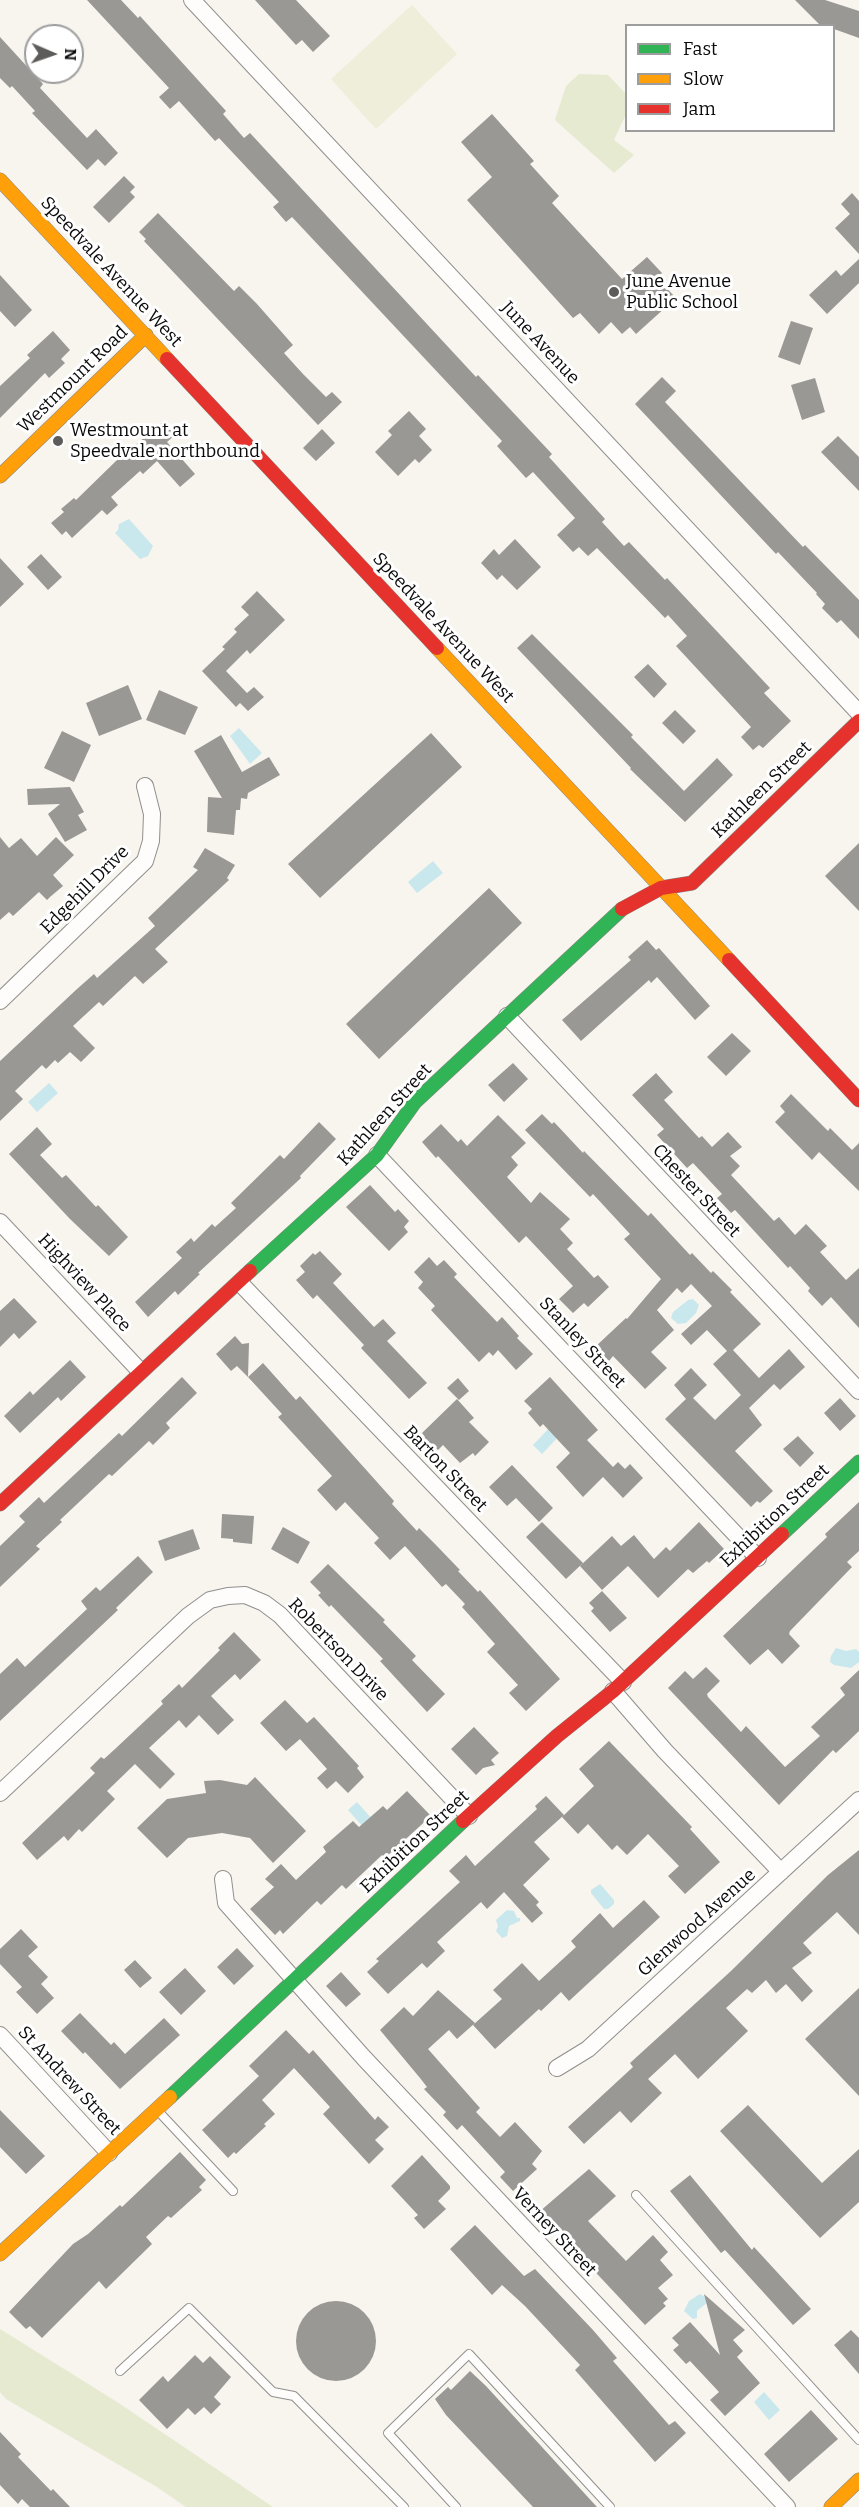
<!DOCTYPE html>
<style>
body{margin:0}
#map{position:relative;width:859px;height:2507px;overflow:hidden;background:#f8f4ee;font-family:Bitter,serif}
canvas{display:block}
.legend{position:absolute;left:625px;top:24px;width:210px;height:108px;box-sizing:border-box;background:#fff;border:2px solid #9d9d9d;margin:0;padding:8px 10px;list-style:none;font-size:18px;color:#0a0a0a}
.legend li{display:flex;align-items:center;gap:12px;height:30px}
.legend b{width:30px;border:2px solid #9d9d9d}
.north{position:absolute;left:24px;top:24px;width:60px;height:60px;box-sizing:border-box;background:#fff;border:2px solid #9d9d9d;border-radius:50%;rotate:92deg;font-size:16px;font-weight:700;line-height:24px;text-align:center;color:#0a0a0a}
.north::after{content:'';display:block;margin:auto;width:21px;height:27px;background:#5d5c5a;clip-path:polygon(50% 0,100% 100%,50% 72%,0 100%)}
</style>
<div id="map">
<canvas width="859" height="2507"></canvas>
<ul class="legend">
<li><b style="height:8px;background:#30b455"></b>Fast</li>
<li><b style="height:8px;background:#ff9f0a"></b>Slow</li>
<li><b style="height:8px;background:#e5322d"></b>Jam</li>
</ul>
<div class="north">N</div>
</div>
<script>
const context = document.querySelector('canvas').getContext('2d');
context.lineJoin = 'round';
function fillPath(path, color) {
  context.fillStyle = color;
  context.fill(path, 'evenodd');
}
function shape(rows) {
  const path = new Path2D();
  for (const r of rows) {
    if (r.length === 3) {
      path.moveTo(r[0] + r[2], r[1]);
      path.arc(r[0], r[1], r[2], 0, 2 * Math.PI);
      continue;
    }
    path.moveTo(r[0], r[1]);
    for (let i = 2; i < r.length; i += 2) path.lineTo(r[i], r[i + 1]);
  }
  return path;
}
function stroke(path, color, width, dash) {
  context.strokeStyle = color;
  context.lineWidth = width;
  context.lineCap = dash ? 'butt' : 'round';
  context.setLineDash(dash || []);
  context.stroke(path);
}
function drawText(font, color, halo, rows, align = 'center') {
  context.font = font + ' Bitter,serif';
  context.lineWidth = 6;
  context.setLineDash([]);
  context.textBaseline = 'middle';
  context.strokeStyle = halo;
  context.fillStyle = color;
  for (const [text, x, y, turn = 0] of rows) {
    context.save();
    context.translate(x, y);
    context.rotate((+turn || 0) * Math.PI / 180);
    context.textAlign = isNaN(turn) ? turn : align;
    if (halo) context.strokeText(text, 0, 0);
    context.fillText(text, 0, 0);
    context.restore();
  }
}
fillPath(shape([
 [579,74,608,75,626,94,626,114,614,140,634,155,614,173,555,120,566,86],
 [0,2329,117,2402,273,2507,186,2507,157,2487,6,2399,0,2392]
]), '#e5ead0');
fillPath(shape([
 [412,5,457,54,376,129,331,79]
]), '#eeeeda');
fillPath(shape([
 [129,519,153,546,148,556,140,559,115,533,118,530,119,524],
 [239,728,262,753,250,764,230,736],
 [433,861,443,873,417,893,408,882],
 [49,1083,58,1093,37,1112,28,1102],
 [693,1299,699,1305,696,1313,686,1323,678,1324,671,1318,673,1312,688,1300],
 [551,1426,560,1435,542,1454,533,1445],
 [836,1648,846,1651,856,1649,859,1652,859,1662,851,1668,834,1665,830,1662,831,1656],
 [357,1802,372,1819,363,1827,348,1810],
 [600,1884,614,1900,614,1904,608,1909,604,1909,591,1893,591,1890],
 [507,1910,514,1911,517,1918,520,1918,520,1921,509,1926,507,1936,502,1938,496,1931,498,1926,496,1920],
 [700,2294,707,2298,708,2302,697,2311,697,2318,693,2319,684,2311,689,2301],
 [764,2392,780,2410,769,2420,754,2402]
]), '#c9e8ed');
fillPath(shape([
 [87,0,121,0,138,18,140,16,226,111,223,114,244,138,250,133,476,377,478,375,552,454,549,457,605,519,602,522,624,546,629,542,665,580,667,578,770,688,764,693,791,721,763,748,759,745,753,750,741,737,751,727,676,646,687,636,668,615,665,618,597,548,588,556,579,547,573,552,557,535,575,518,533,472,526,478,497,446,502,441,292,217,286,222,273,207,279,202,219,138,215,141,179,101,170,109,159,97,169,88],
 [255,0,296,0,330,36,313,52,302,40,296,45],
 [795,0,825,0,859,11,859,38,834,29,834,26,821,26],
 [0,37,43,84,40,88,87,138,96,129,118,153,105,166,98,159,87,170,32,113,35,111,12,86,10,88,0,78],
 [492,114,534,161,530,164,559,196,552,203,622,279,647,257,662,273,657,278,676,298,636,334,630,327,622,334,611,322,599,334,580,313,573,318,467,200,492,177,461,142],
 [124,176,135,187,130,192,135,197,109,223,93,207],
 [852,193,859,201,859,254,835,228,850,214,841,204],
 [158,213,234,291,239,286,257,304,293,345,284,353,303,374,326,397,332,392,342,402,318,425,144,241,146,239,139,232],
 [859,259,859,283,827,314,809,295,836,270,841,276],
 [0,275,32,310,15,327,0,311],
 [791,321,813,328,800,365,778,357],
 [53,331,70,350,61,359,65,363,49,378,45,373,0,418,0,386,30,358,27,355],
 [662,377,676,391,665,402,803,547,805,545,859,600,859,639,841,620,837,623,822,608,825,604,816,594,817,593,778,552,776,554,635,404],
 [815,378,825,412,802,420,791,385],
 [409,411,426,429,419,436,432,450,419,463,415,459,398,476,375,452,392,435,388,431],
 [163,422,175,435,167,442,195,474,180,487,157,461,143,474,140,471,111,497,118,505,107,515,102,510,72,538,66,531,62,535,51,523,64,512,61,509,74,498,76,500,116,461],
 [322,429,335,443,316,461,303,448],
 [838,436,859,457,859,491,821,452],
 [515,539,541,567,517,590,502,575,497,580,481,563,494,549,499,555],
 [41,554,62,577,48,590,27,567],
 [0,558,24,584,0,607],
 [257,591,285,620,250,654,247,650,226,671,247,693,254,687,264,697,248,711,240,703,236,707,202,671,225,649,222,647,237,632,234,629,249,615,241,607],
 [532,634,633,735,631,737,684,791,717,758,733,775,685,822,630,769,631,768,517,648],
 [648,664,667,684,654,698,634,677],
 [128,685,142,719,99,736,86,703],
 [159,690,198,707,185,735,146,720],
 [675,710,696,731,683,744,662,723],
 [62,731,91,745,74,782,44,768],
 [431,733,462,767,320,898,288,864],
 [221,735,242,772,269,757,280,775,248,793,247,799,241,798,240,810,236,810,234,835,207,832,208,797,222,798,194,751],
 [70,787,84,812,78,815,87,830,65,842,48,814,60,804,28,805,27,789],
 [0,837,9,848,21,838,37,856,56,837,74,855,53,875,63,886,50,897,47,900,39,892,13,916,9,912,0,920],
 [859,843,859,911,825,876],
 [205,848,235,865,227,878,229,880,155,949,168,962,143,984,135,976,103,1006,99,1002,73,1026,95,1048,81,1062,70,1052,58,1063,55,1060,46,1069,42,1065,15,1091,23,1099,0,1121,0,1061,77,989,94,974,97,978,155,926,148,918,198,870,193,867],
 [489,888,522,923,379,1059,346,1024],
 [647,940,656,950,659,948,710,1006,695,1020,657,977,651,983,649,980,581,1041,562,1020,631,960,628,957],
 [732,1033,751,1051,726,1076,707,1057],
 [513,1063,528,1079,504,1102,488,1085],
 [656,1073,673,1092,664,1100,699,1138,702,1136,712,1147,728,1132,742,1147,730,1156,740,1166,731,1175,774,1221,779,1217,795,1235,806,1224,827,1246,820,1252,846,1280,859,1268,859,1328,831,1297,822,1306,808,1291,810,1288,790,1266,788,1268,735,1210,731,1213,717,1198,722,1194,693,1163,687,1168,657,1135,664,1129,632,1095],
 [791,1094,828,1131,830,1128,852,1150,859,1143,859,1191,819,1152,812,1160,775,1122,785,1112,780,1106],
 [542,1114,552,1124,554,1122,583,1153,584,1151,648,1216,651,1213,690,1255,692,1253,711,1273,713,1271,732,1290,730,1292,761,1324,733,1350,759,1378,789,1349,805,1367,780,1390,774,1384,749,1408,762,1425,735,1451,773,1491,760,1503,757,1501,751,1507,665,1419,686,1399,674,1385,691,1368,707,1385,693,1398,715,1420,741,1395,713,1364,727,1351,707,1330,691,1345,681,1334,712,1306,691,1284,682,1293,677,1288,657,1310,674,1330,651,1352,667,1368,645,1389,613,1356,609,1361,595,1347,626,1318,627,1319,661,1279,624,1239,630,1234,593,1194,590,1197,525,1130],
 [498,1115,526,1143,511,1157,518,1165,507,1177,531,1203,540,1192,570,1219,560,1229,573,1243,567,1249,594,1278,598,1275,609,1287,588,1307,584,1303,573,1313,559,1299,573,1286,526,1236,519,1243,438,1156,436,1158,422,1142,441,1124,458,1142,461,1139,467,1146],
 [319,1122,336,1139,300,1176,301,1178,198,1273,200,1274,178,1295,175,1291,148,1317,135,1302,182,1258,176,1252,191,1238,194,1242,212,1224,215,1227,236,1208,231,1203,280,1155,284,1159],
 [37,1127,52,1144,40,1155,62,1178,66,1175,96,1207,98,1205,128,1237,109,1256,70,1219,9,1154],
 [370,1185,395,1212,398,1209,409,1221,404,1227,408,1232,389,1251,346,1207],
 [320,1251,342,1274,333,1283,374,1327,383,1319,396,1333,387,1341,427,1383,409,1399,361,1348,364,1345,317,1295,313,1299,296,1280,305,1272,300,1266,313,1253,315,1255],
 [429,1257,437,1266,444,1260,457,1274,454,1277,497,1322,502,1317,519,1336,517,1338,533,1354,516,1370,498,1350,493,1356,489,1352,479,1362,431,1310,435,1306,418,1288,423,1282,414,1272],
 [14,1298,37,1322,19,1339,14,1333,0,1347,0,1311],
 [235,1336,242,1344,249,1343,248,1377,237,1366,231,1371,216,1354],
 [70,1360,86,1377,61,1401,58,1397,20,1433,4,1416,30,1391,33,1395],
 [263,1363,296,1400,300,1396,394,1501,392,1504,417,1531,419,1528,435,1544,460,1570,458,1571,478,1592,480,1590,560,1679,526,1711,509,1693,518,1685,487,1652,495,1644,462,1607,465,1604,446,1584,442,1587,405,1546,390,1560,374,1543,379,1538,345,1502,336,1511,317,1490,332,1476,278,1417,282,1414,248,1377],
 [182,1377,197,1393,166,1423,170,1428,153,1445,149,1441,112,1476,109,1474,60,1520,62,1522,36,1546,40,1549,0,1587,0,1546,25,1522,19,1516,39,1497,44,1503,119,1433,122,1436],
 [550,1377,598,1430,587,1440,613,1467,618,1462,625,1469,630,1464,643,1478,623,1498,603,1477,583,1497,556,1467,570,1453,543,1424,540,1427,528,1413,532,1409,524,1401],
 [458,1378,469,1391,459,1400,447,1388],
 [840,1398,856,1416,840,1431,824,1413],
 [457,1399,474,1418,469,1422,489,1442,475,1456,473,1453,460,1463,443,1445,438,1450,435,1447,431,1451,422,1441,425,1437,422,1433],
 [798,1436,814,1453,800,1467,783,1449],
 [512,1465,553,1508,539,1522,516,1498,507,1506,489,1487],
 [859,1502,859,1551,847,1562,852,1567,790,1631,789,1634,800,1646,782,1664,768,1649,750,1665,723,1636,827,1537,825,1534],
 [222,1514,254,1516,252,1544,233,1542,233,1539,221,1538],
 [542,1522,583,1563,566,1579,526,1537],
 [699,1522,724,1549,709,1563,707,1561,693,1573,688,1569,658,1598,628,1566,602,1590,580,1566,612,1536,621,1546,634,1535,654,1559,666,1547,670,1551],
 [283,1527,310,1542,298,1564,271,1549],
 [193,1529,200,1549,165,1561,158,1541],
 [138,1556,153,1572,116,1608,118,1610,0,1721,0,1674,17,1658,25,1667,87,1609,81,1601,96,1587,100,1591],
 [328,1564,385,1620,383,1622,416,1656,412,1660,445,1694,427,1712,380,1661,383,1659,331,1605,329,1607,318,1595,321,1593,310,1582],
 [602,1591,627,1618,610,1632,591,1611,594,1608,589,1603],
 [234,1632,261,1660,240,1680,235,1674,211,1696,234,1720,218,1735,199,1715,186,1728,179,1720,149,1748,175,1774,160,1789,135,1764,107,1791,115,1799,82,1832,79,1829,68,1841,64,1836,37,1860,22,1843,95,1773,90,1768,101,1757,104,1759,115,1749,163,1704,161,1701,179,1684,182,1688,220,1650,218,1648],
 [706,1667,720,1681,707,1694,708,1697,741,1732,746,1726,785,1767,820,1736,811,1727,845,1695,840,1688,859,1670,859,1731,836,1753,833,1750,779,1805,668,1688,685,1671,693,1679],
 [285,1700,307,1723,314,1717,359,1766,357,1768,364,1777,348,1793,336,1781,327,1789,317,1778,327,1769,300,1739,286,1751,260,1723],
 [474,1727,499,1753,491,1760,495,1765,483,1768,476,1775,451,1749],
 [609,1741,692,1827,690,1829,720,1862,685,1894,668,1876,679,1866,648,1834,627,1855,617,1845,612,1850,588,1824,578,1834,562,1817,594,1786,579,1769],
 [255,1777,306,1831,273,1863,250,1838,222,1833,188,1838,167,1858,137,1828,167,1799,206,1793,204,1781,220,1780,247,1785],
 [407,1791,431,1816,385,1858,382,1855,346,1889,342,1885,321,1905,317,1901,283,1934,280,1930,275,1935,250,1909,274,1887,265,1879,281,1864,296,1880,326,1852,323,1847,353,1821,359,1827,383,1806,387,1810],
 [546,1796,564,1815,534,1842,550,1859,523,1885,539,1902,536,1905,543,1913,532,1923,504,1892,487,1909,481,1902,437,1942,445,1951,427,1968,422,1963,388,1994,367,1972,379,1961,376,1959,460,1882,449,1871,466,1855,475,1866,537,1809,535,1806],
 [859,1850,859,1935,837,1912,803,1943,812,1953,792,1968,813,1991,802,2002,786,1984,776,1993,766,1980,752,1993,747,1989,726,2008,748,2031,698,2079,675,2054,648,2079,662,2093,631,2123,620,2111,584,2144,568,2127,633,2067,630,2063,731,1971,828,1875],
 [644,1900,660,1917,569,2001,561,1992,541,2011,539,2009,495,2049,473,2025,502,1999,493,1990,522,1963,539,1981,576,1947,571,1941,600,1913,613,1928],
 [21,1929,38,1947,28,1956,48,1977,41,1984,54,1998,37,2014,16,1992,22,1987,0,1964,0,1949],
 [237,1948,254,1966,234,1985,217,1967],
 [135,1960,152,1978,140,1988,124,1970],
 [185,1968,206,1991,181,2015,159,1992],
 [341,1972,361,1994,346,2007,326,1986],
 [859,1988,859,2096,805,2039],
 [438,1990,475,2023,457,2039,449,2030,428,2049,480,2108,476,2112,500,2137,515,2122,542,2151,532,2164,537,2169,513,2191,500,2177,505,2172,462,2125,457,2130,443,2115,446,2112,424,2089,427,2087,420,2078,380,2030,404,2007,413,2016],
 [80,2013,111,2045,114,2042,125,2054,164,2018,180,2035,120,2089,85,2052,83,2054,61,2031],
 [286,2030,309,2054,313,2050,375,2120,378,2116,389,2127,375,2140,384,2149,369,2164,323,2114,330,2107,294,2068,262,2100,275,2114,264,2124,266,2126,236,2154,234,2152,228,2158,202,2130,259,2076,249,2066],
 [748,2105,822,2183,859,2149,859,2202,820,2238,720,2131],
 [0,2110,45,2156,26,2174,0,2147],
 [180,2152,206,2180,199,2187,202,2190,171,2218,168,2216,146,2237,152,2244,106,2289,99,2281,42,2338,30,2326,26,2329,9,2312,73,2244,88,2234,120,2205,122,2207],
 [422,2155,450,2186,450,2189,438,2201,446,2209,424,2229,414,2218,418,2215,391,2186],
 [589,2169,616,2196,588,2221,626,2261,653,2235,668,2252,660,2260,673,2275,658,2288,668,2299,663,2303,666,2306,645,2325,539,2212],
 [690,2175,752,2250,754,2247,811,2309,793,2325,725,2250,721,2253,670,2191],
 [475,2225,524,2276,535,2269,593,2330,617,2358,613,2361,669,2425,675,2421,686,2433,655,2462,575,2370,580,2365,525,2306,502,2285,492,2295,450,2249],
 [704,2294,745,2330,733,2340,743,2351,737,2357,760,2383,725,2416,710,2400,719,2392,690,2361,686,2364,673,2350,679,2345,672,2338,690,2322,720,2355],
 [336,2341,40],
 [851,2330,859,2338,859,2374,834,2345],
 [195,2355,203,2363,210,2356,231,2377,214,2397,221,2404,211,2414,204,2407,195,2415,188,2408,167,2429,139,2400,163,2376,168,2382],
 [470,2371,486,2386,597,2507,533,2507,446,2415,435,2399,448,2387,451,2390],
 [811,2410,838,2439,789,2482,764,2454],
 [0,2432,21,2454,18,2457,51,2491,53,2489,70,2507,30,2507,22,2499,18,2504,0,2485]
]), '#9a9894');
const lane = shape([
 [159,2112,233,2191],
 [636,2195,859,2440],
 [120,2371,189,2308,273,2392,294,2396,404,2507],
 [456,2507,388,2433,469,2354,610,2507]
]);
const street = shape([
 [192,0,859,713],
 [0,1001,145,861,151,841,152,814,145,786],
 [507,1016,859,1391],
 [377,1155,758,1558],
 [0,1222,140,1371],
 [240,1283,623,1682],
 [613,1691,665,1751,781,1872],
 [0,1793,188,1616,210,1600,228,1596,245,1595,264,1603,280,1615,469,1816],
 [223,1879,226,1903,364,2058,787,2507],
 [0,2035,109,2153],
 [557,2068,588,2049,859,1800]
]);
const fast = shape([
 [250,1271,377,1155,415,1102,622,909],
 [782,1534,859,1462],
 [170,2097,463,1821]
]);
const slow = shape([
 [0,180,167,359],
 [0,476,146,335],
 [437,648,729,960],
 [0,2254,170,2097],
 [831,2507,859,2480]
]);
const jam = shape([
 [167,359,437,648],
 [622,909,661,888,692,883,859,721],
 [729,960,859,1100],
 [0,1504,250,1271],
 [463,1821,557,1736,613,1691,782,1534]
]);
stroke(lane, '#918f8d', 10);
stroke(street, '#918f8d', 18);
stroke(fast, '#888683', 15);
stroke(slow, '#888683', 15);
stroke(jam, '#888683', 15);
stroke(lane, '#fefdfc', 8);
stroke(street, '#fefdfc', 16);
stroke(fast, '#30b455', 14);
stroke(slow, '#ff9f0a', 14);
stroke(jam, '#e5322d', 14);
for (const [x, y, r, color] of [
 [614,292,6,"#5d5c5a"],
 [58,441,6,"#5d5c5a"]
]) {
  const dot = new Path2D();
  dot.arc(x, y, r, 0, 2 * Math.PI);
  context.fillStyle = color;
  context.fill(dot);
  stroke(dot, '#fff', 2);
}
drawText('18px', '#0a0a0a', '#fff', [
 ["Speedvale Avenue West",111,272,47],
 ["June Avenue",540,343,47],
 ["Westmount Road",73,380,-44],
 ["Speedvale Avenue West",443,628,47],
 ["Kathleen Street",762,790,-44],
 ["Edgehill Drive",85,890,-45],
 ["Kathleen Street",385,1115,-48],
 ["Chester Street",696,1191,47],
 ["Highview Place",84,1283,47],
 ["Stanley Street",582,1343,47],
 ["Barton Street",445,1469,46],
 ["Exhibition Street",775,1516,-43],
 ["Robertson Drive",338,1650,46],
 ["Exhibition Street",415,1842,-43],
 ["Glenwood Avenue",697,1923,-42],
 ["St Andrew Street",69,2081,47],
 ["Verney Street",554,2232,47]
]);
drawText('18px', '#0a0a0a', '#fff', [
 ["June Avenue",626,282],
 ["Public School",626,303],
 ["Westmount at",70,431],
 ["Speedvale northbound",70,452]
], 'left');
</script>
